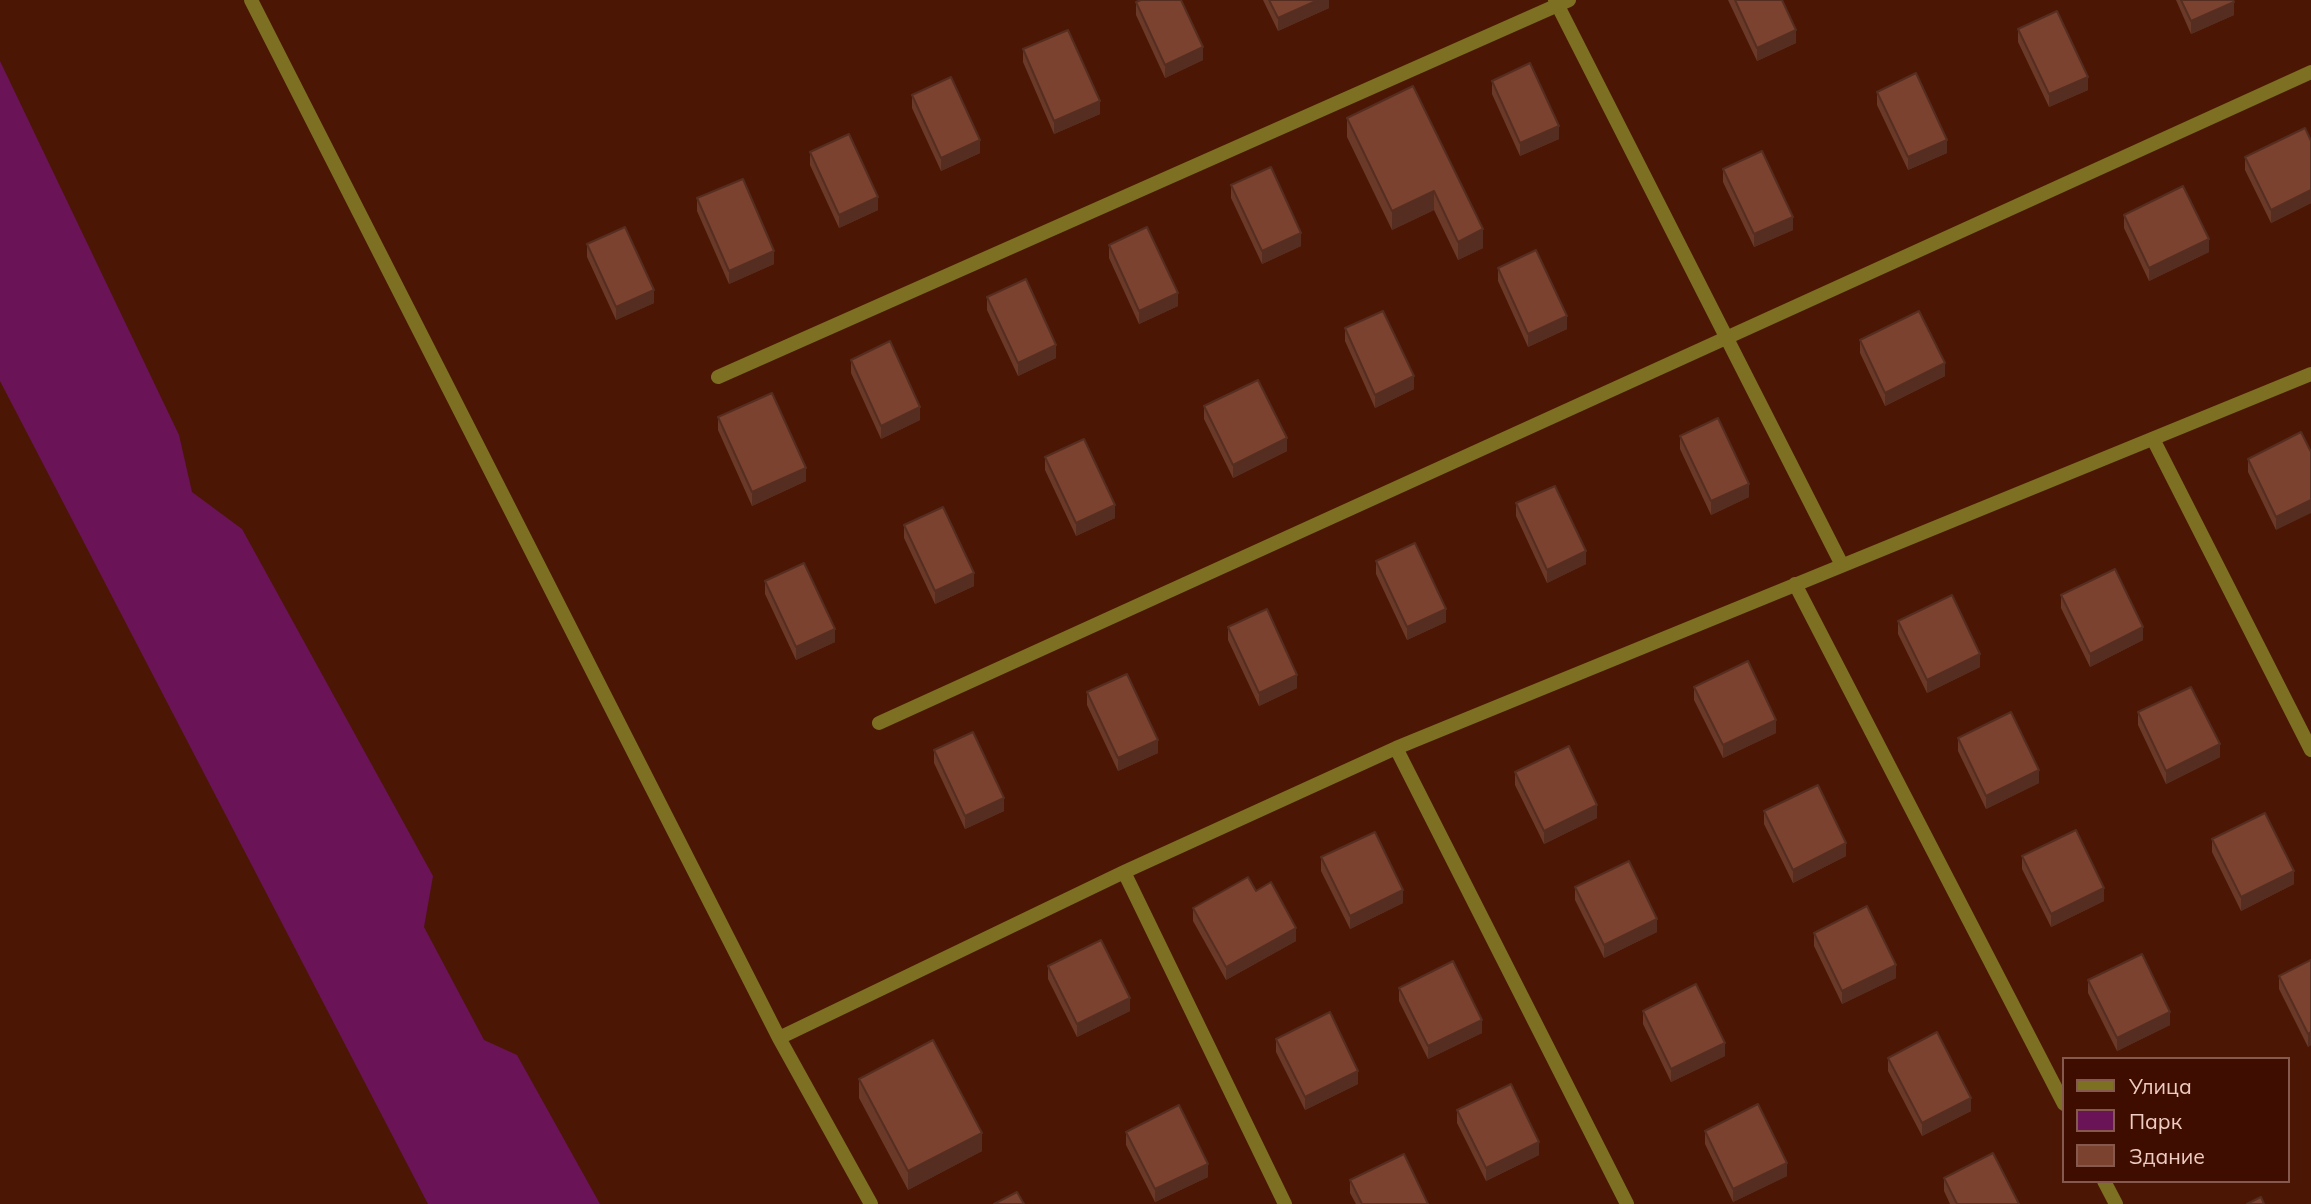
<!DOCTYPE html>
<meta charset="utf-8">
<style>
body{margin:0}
#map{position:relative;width:2311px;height:1204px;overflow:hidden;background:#4b1704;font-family:Mulish,sans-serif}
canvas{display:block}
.legend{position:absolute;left:2062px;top:1057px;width:228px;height:126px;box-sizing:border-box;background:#3f0c00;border:2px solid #85594d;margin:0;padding:9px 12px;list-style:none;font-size:21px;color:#eeccc1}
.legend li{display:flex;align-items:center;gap:14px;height:35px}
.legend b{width:35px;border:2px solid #85594d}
</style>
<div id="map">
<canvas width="2311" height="1204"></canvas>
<ul class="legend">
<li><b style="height:9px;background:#7d7022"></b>Улица</li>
<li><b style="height:19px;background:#6a1356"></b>Парк</li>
<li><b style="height:19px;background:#7b422f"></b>Здание</li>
</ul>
</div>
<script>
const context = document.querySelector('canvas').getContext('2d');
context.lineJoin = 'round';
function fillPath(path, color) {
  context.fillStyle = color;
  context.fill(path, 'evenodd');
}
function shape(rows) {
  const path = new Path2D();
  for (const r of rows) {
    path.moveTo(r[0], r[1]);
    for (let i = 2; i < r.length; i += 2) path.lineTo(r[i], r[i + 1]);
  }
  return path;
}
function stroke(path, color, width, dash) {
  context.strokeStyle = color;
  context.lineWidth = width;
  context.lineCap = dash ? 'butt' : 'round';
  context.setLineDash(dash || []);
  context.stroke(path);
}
fillPath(shape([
 [0,61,179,435,192,492,242,529,433,876,424,927,484,1040,517,1055,600,1204,428,1204,0,381]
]), '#6a1356');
stroke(shape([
 [251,0,779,1038,1124,872,1396,748,2311,374],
 [1555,0,1842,565],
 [718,377,1569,0],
 [2153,439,2311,750],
 [1795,584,2064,1104],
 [879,723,2311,72],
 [1396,748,1627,1204],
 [1124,872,1285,1204],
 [779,1038,871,1204],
 [2104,1181,2116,1204]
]), '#7d7022', 14);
fillPath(shape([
 [1263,0,1329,0,1329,8,1278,31],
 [1728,0,1782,0,1796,43,1757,61],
 [2176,0,2233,0,2234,15,2191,34],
 [1136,2,1203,60,1165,78,1136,15],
 [2018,29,2088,90,2049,107,2018,42],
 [1023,49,1100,114,1054,134,1023,62],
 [1492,81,1559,139,1520,156,1492,94],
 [1413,86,1483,248,1458,260,1434,210,1392,230,1347,137,1347,118],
 [1877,92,1947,153,1908,170,1877,105],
 [912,95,980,153,941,171,912,108],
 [2311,141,2311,203,2271,223,2245,170,2245,157],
 [810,152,878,210,839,228,810,165],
 [1723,169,1793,230,1754,247,1723,182],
 [1231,185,1301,246,1262,264,1231,198],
 [697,198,774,264,729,284,697,211],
 [2124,215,2209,252,2149,281,2124,228],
 [587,244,654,303,616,320,587,257],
 [1109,245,1178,306,1139,324,1109,258],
 [1498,268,1567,329,1528,347,1498,281],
 [987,297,1056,358,1018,376,987,310],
 [1345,328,1414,389,1375,408,1345,341],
 [1860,340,1945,376,1885,406,1860,353],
 [851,360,920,420,881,439,851,373],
 [1204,406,1287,451,1233,478,1204,419],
 [718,417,806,481,752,506,718,430],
 [2301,432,2276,530,2248,472,2248,459],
 [1680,436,1749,497,1711,515,1680,449],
 [1045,457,1115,518,1076,536,1045,470],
 [1516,503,1586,564,1547,583,1516,516],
 [904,525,974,586,935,604,904,538],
 [1376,561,1446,622,1407,640,1376,574],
 [765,581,835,642,796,660,765,594],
 [2061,595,2143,640,2090,667,2061,608],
 [1898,621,1980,667,1927,693,1898,634],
 [1228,627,1297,688,1259,706,1228,640],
 [1694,687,1776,733,1723,758,1694,700],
 [1087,692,1158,753,1118,771,1087,705],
 [2138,712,2220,757,2166,784,2138,725],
 [1958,738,2039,783,1986,809,1958,751],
 [934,750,1004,811,965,829,934,763],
 [1515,772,1597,818,1544,844,1515,785],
 [1764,811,1846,856,1793,883,1764,824],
 [2212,839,2294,884,2241,911,2212,852],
 [2022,856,2104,901,2051,927,2022,869],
 [1321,857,1403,903,1350,929,1321,871],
 [1575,887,1657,932,1604,958,1575,900],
 [1256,891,1296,941,1226,980,1193,921,1193,908],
 [1814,933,1896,978,1842,1004,1814,946],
 [2311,960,2311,1045,2308,1047,2279,989,2279,976],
 [1048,966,1130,1011,1077,1037,1048,979],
 [2088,980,2170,1025,2117,1051,2088,993],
 [1399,988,1482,1033,1428,1059,1399,1001],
 [1643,1011,1725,1056,1671,1082,1643,1024],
 [1276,1039,1358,1084,1305,1110,1276,1052],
 [1888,1058,1971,1111,1922,1136,1888,1071],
 [859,1079,982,1151,908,1190,859,1098],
 [1457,1110,1539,1155,1486,1181,1457,1123],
 [1705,1131,1787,1176,1733,1202,1705,1144],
 [1126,1132,1208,1177,1155,1202,1126,1145],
 [1944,1178,2019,1204,1950,1204,1944,1191],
 [1350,1180,1428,1204,1356,1204,1350,1193]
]), '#6a3928');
fillPath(shape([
 [1318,0,1329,0,1329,8,1278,31,1278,18],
 [2234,2,2234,15,2191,34,2191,21],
 [1796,30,1796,43,1757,61,1757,48],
 [1203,47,1203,60,1165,78,1165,65],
 [2088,77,2088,90,2049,107,2049,94],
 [1100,101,1100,114,1054,134,1054,121],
 [1559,126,1559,139,1520,156,1520,143],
 [980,140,980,153,941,171,941,158],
 [1947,140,1947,153,1908,170,1908,157],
 [2311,190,2311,203,2271,223,2271,210],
 [1434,191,1434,210,1392,230,1392,211],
 [878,197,878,210,839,228,839,215],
 [1793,217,1793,230,1754,247,1754,234],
 [1483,229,1483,248,1458,260,1458,242],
 [1301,233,1301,246,1262,264,1262,251],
 [2209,239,2209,252,2149,281,2149,268],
 [774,251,774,264,729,284,729,271],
 [654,290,654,303,616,320,616,307],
 [1178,293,1178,306,1139,324,1139,311],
 [1567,316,1567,329,1528,347,1528,334],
 [1056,345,1056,358,1018,376,1018,363],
 [1945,363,1945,376,1885,406,1885,393],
 [1414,376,1414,389,1375,408,1375,395],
 [920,407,920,420,881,439,881,426],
 [1287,438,1287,451,1233,478,1233,465],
 [806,468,806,481,752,506,752,492],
 [1749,484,1749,497,1711,515,1711,501],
 [2311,500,2311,513,2276,530,2276,517],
 [1115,505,1115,518,1076,536,1076,523],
 [1586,551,1586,564,1547,583,1547,570],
 [974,573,974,586,935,604,935,591],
 [1446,609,1446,622,1407,640,1407,627],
 [2143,627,2143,640,2090,667,2090,654],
 [835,629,835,642,796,660,796,647],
 [1980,654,1980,667,1927,693,1927,680],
 [1297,675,1297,688,1259,706,1259,693],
 [1776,720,1776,733,1723,758,1723,745],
 [1158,740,1158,753,1118,771,1118,758],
 [2220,744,2220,757,2166,784,2166,771],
 [2039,770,2039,783,1986,809,1986,796],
 [1004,798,1004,811,965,829,965,816],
 [1597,805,1597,818,1544,844,1544,831],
 [1846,843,1846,856,1793,883,1793,870],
 [2294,871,2294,884,2241,911,2241,897],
 [2104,888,2104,901,2051,927,2051,914],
 [1403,890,1403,903,1350,929,1350,916],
 [1657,919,1657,932,1604,958,1604,945],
 [1296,928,1296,941,1226,980,1226,967],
 [1896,965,1896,978,1842,1004,1842,991],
 [1130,998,1130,1011,1077,1037,1077,1024],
 [2170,1012,2170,1025,2117,1051,2117,1038],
 [1482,1020,1482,1033,1428,1059,1428,1046],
 [2311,1032,2311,1045,2308,1047,2308,1034],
 [1725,1043,1725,1056,1671,1082,1671,1069],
 [1358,1071,1358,1084,1305,1110,1305,1097],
 [1971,1098,1971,1111,1922,1136,1922,1123],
 [982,1133,982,1151,908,1190,908,1171],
 [1539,1142,1539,1155,1486,1181,1486,1168],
 [1787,1163,1787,1176,1733,1202,1733,1189],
 [1208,1164,1208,1177,1155,1202,1155,1189]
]), '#562e21');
const building = shape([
 [1141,0,1181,0,1203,47,1165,65,1136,2,1141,0],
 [1269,0,1318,0,1278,18,1269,0],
 [1735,0,1782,0,1796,30,1757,48,1735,0],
 [2181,0,2233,0,2234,2,2191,21,2181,0],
 [2057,11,2088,77,2049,94,2018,29,2057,11],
 [1068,30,1100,101,1054,121,1023,49,1068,30],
 [1530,63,1559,126,1520,143,1492,81,1530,63],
 [1916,73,1947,140,1908,157,1877,92,1916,73],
 [951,77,980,140,941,158,912,95,951,77],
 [1413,86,1483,229,1458,242,1434,191,1392,211,1347,118,1413,86],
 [2305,128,2311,141,2311,190,2271,210,2245,157,2305,128],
 [849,134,878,197,839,215,810,152,849,134],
 [1762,151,1793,217,1754,234,1723,169,1762,151],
 [1271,167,1301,233,1262,251,1231,185,1271,167],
 [743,179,774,251,729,271,697,198,743,179],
 [2183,186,2209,239,2149,268,2124,215,2183,186],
 [625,227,654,290,616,307,587,244,625,227],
 [1147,227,1178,293,1139,311,1109,245,1147,227],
 [1536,250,1567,316,1528,334,1498,268,1536,250],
 [1026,279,1056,345,1018,363,987,297,1026,279],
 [1383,311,1414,376,1375,395,1345,328,1383,311],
 [1919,311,1945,363,1885,393,1860,340,1919,311],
 [890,341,920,407,881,426,851,360,890,341],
 [1258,380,1287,438,1233,465,1204,406,1258,380],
 [772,393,806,468,752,492,718,417,772,393],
 [1718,418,1749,484,1711,501,1680,436,1718,418],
 [2301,432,2311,452,2311,500,2276,517,2248,459,2301,432],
 [1084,439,1115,505,1076,523,1045,457,1084,439],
 [1555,486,1586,551,1547,570,1516,503,1555,486],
 [943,507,974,573,935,591,904,525,943,507],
 [1415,543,1446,609,1407,627,1376,561,1415,543],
 [804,563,835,629,796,647,765,581,804,563],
 [2115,569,2143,627,2090,654,2061,595,2115,569],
 [1952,595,1980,654,1927,680,1898,621,1952,595],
 [1267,609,1297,675,1259,693,1228,627,1267,609],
 [1748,661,1776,720,1723,745,1694,687,1748,661],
 [1127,674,1158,740,1118,758,1087,692,1127,674],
 [2191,687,2220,744,2166,771,2138,712,2191,687],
 [2011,712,2039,770,1986,796,1958,738,2011,712],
 [973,732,1004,798,965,816,934,750,973,732],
 [1569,746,1597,805,1544,831,1515,772,1569,746],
 [1818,785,1846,843,1793,870,1764,811,1818,785],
 [2265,813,2294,871,2241,897,2212,839,2265,813],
 [2076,830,2104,888,2051,914,2022,856,2076,830],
 [1375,832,1403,890,1350,916,1321,857,1375,832],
 [1629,861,1657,919,1604,945,1575,887,1629,861],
 [1248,877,1256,891,1271,882,1296,928,1226,967,1193,908,1248,877],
 [1867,906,1896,965,1842,991,1814,933,1867,906],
 [1101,940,1130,998,1077,1024,1048,966,1101,940],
 [2142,954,2170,1012,2117,1038,2088,980,2142,954],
 [2311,960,2311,1032,2308,1034,2279,976,2311,960],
 [1453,961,1482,1020,1428,1046,1399,988,1453,961],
 [1696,984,1725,1043,1671,1069,1643,1011,1696,984],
 [1330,1012,1358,1071,1305,1097,1276,1039,1330,1012],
 [1937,1032,1971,1098,1922,1123,1888,1058,1937,1032],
 [933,1040,982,1133,908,1171,859,1079,933,1040],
 [1511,1084,1539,1142,1486,1168,1457,1110,1511,1084],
 [1758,1104,1787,1163,1733,1189,1705,1131,1758,1104],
 [1179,1105,1208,1164,1155,1189,1126,1132,1179,1105],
 [1993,1153,2019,1204,1957,1204,1944,1178,1993,1153],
 [1404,1154,1428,1204,1362,1204,1350,1180,1404,1154],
 [1017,1192,1024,1204,994,1204,1017,1192],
 [2261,1197,2264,1204,2247,1204,2261,1197]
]);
fillPath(building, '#7b422f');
stroke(building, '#562e21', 2);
</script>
